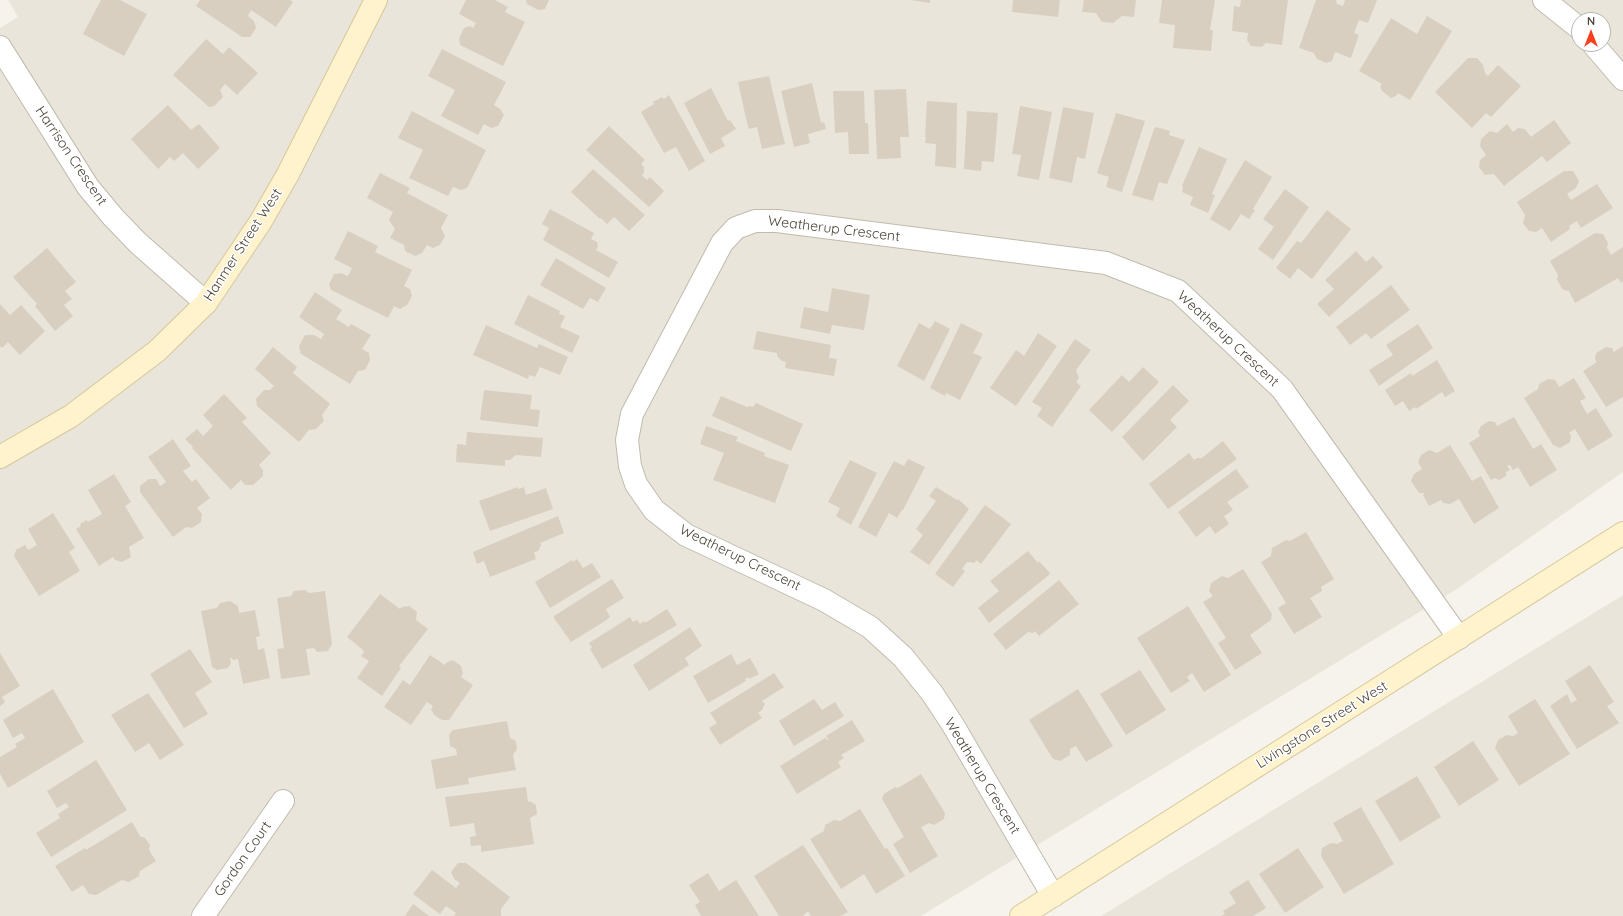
<!DOCTYPE html>
<style>
body{margin:0}
#map{position:relative;width:1623px;height:916px;overflow:hidden;background:#f6f3ec;font-family:Quicksand,sans-serif}
canvas{display:block}
.north{position:absolute;left:1571px;top:12px;width:40px;height:40px;box-sizing:border-box;background:#fff;border:1px solid #b7b4b0;border-radius:50%;rotate:0deg;font-size:11px;font-weight:700;line-height:16px;text-align:center;color:#4b4439}
.north::after{content:'';display:block;margin:auto;width:14px;height:18px;background:#fc3f1d;clip-path:polygon(50% 0,100% 100%,50% 72%,0 100%)}
</style>
<div id="map">
<canvas width="1623" height="916"></canvas>
<div class="north">N</div>
</div>
<script>
const context = document.querySelector('canvas').getContext('2d');
context.lineJoin = 'round';
function fillPath(path, color) {
  context.fillStyle = color;
  context.fill(path, 'evenodd');
}
function shape(rows) {
  const path = new Path2D();
  for (const r of rows) {
    path.moveTo(r[0], r[1]);
    for (let i = 2; i < r.length; i += 2) path.lineTo(r[i], r[i + 1]);
  }
  return path;
}
function stroke(path, color, width, dash) {
  context.strokeStyle = color;
  context.lineWidth = width;
  context.lineCap = dash ? 'butt' : 'round';
  context.setLineDash(dash || []);
  context.stroke(path);
}
function drawText(font, color, halo, rows, align = 'center') {
  context.font = font + ' Quicksand,sans-serif';
  context.lineWidth = 3;
  context.setLineDash([]);
  context.textBaseline = 'middle';
  context.strokeStyle = halo;
  context.fillStyle = color;
  for (const [text, x, y, turn = 0] of rows) {
    context.save();
    context.translate(x, y);
    context.rotate((+turn || 0) * Math.PI / 180);
    context.textAlign = isNaN(turn) ? turn : align;
    if (halo) context.strokeText(text, 0, 0);
    context.fillText(text, 0, 0);
    context.restore();
  }
}
fillPath(shape([
 [8,0,1623,0,1623,472,1457,589,921,916,0,916,0,28,18,17],
 [1579,20,1603,20,1603,44,1579,44],
 [1623,595,1623,916,1101,916]
]), '#eae5da');
fillPath(shape([
 [101,0,120,0,147,14,124,56,83,34],
 [200,0,290,0,293,2,276,27,251,10,248,16,254,21,256,28,250,37,242,37,196,6],
 [466,0,495,0,508,7,505,12,525,22,503,66,460,45,459,38,464,28,470,26,473,28,476,23,459,14],
 [526,0,549,0,545,9,538,10,527,4],
 [910,0,930,0,930,3],
 [1013,0,1060,0,1058,17,1012,12],
 [1084,0,1136,0,1134,17,1122,16,1113,23,1102,22,1096,13,1082,12],
 [1162,0,1215,0,1210,30,1213,30,1211,51,1173,48,1175,25,1159,23],
 [1241,0,1288,0,1282,45,1266,43,1262,47,1251,46,1247,40,1248,33,1232,31,1234,6,1240,7],
 [1316,0,1336,0,1337,4,1343,6,1345,0,1377,0,1368,23,1359,20,1354,33,1359,35,1351,58,1335,52,1332,61,1326,63,1317,59,1314,53,1299,48],
 [1427,16,1452,31,1410,100,1398,93,1396,96,1391,98,1382,91,1380,87,1382,84,1359,71,1391,18,1417,34],
 [206,39,223,54,229,47,258,73,237,95,225,84,220,90,223,97,214,106,209,107,173,75],
 [442,49,506,82,494,105,500,109,504,115,498,126,491,128,484,124,478,135,441,116,455,90,428,76],
 [1468,58,1477,58,1483,65,1485,73,1488,76,1498,65,1521,86,1491,117,1486,113,1472,128,1435,92],
 [769,76,785,144,762,149,757,127,749,129,747,123,738,82],
 [812,83,821,123,824,122,826,129,808,134,810,143,794,147,781,91],
 [711,88,728,121,730,120,736,129,721,138,725,146,710,154,684,103],
 [906,89,909,137,900,137,901,158,877,159,874,90],
 [833,91,864,91,865,123,868,123,869,154,849,154,848,132,835,133],
 [669,95,705,161,689,171,676,147,664,153,641,112,654,104,653,102,662,97,664,99],
 [927,101,957,103,956,168,935,166,936,144,925,143,926,137,925,137],
 [168,105,191,130,199,124,220,148,198,169,183,153,174,161,170,157,158,169,131,139],
 [1020,106,1052,112,1039,180,1017,176,1021,155,1012,154],
 [1063,107,1094,113,1085,159,1077,157,1072,183,1049,178],
 [412,111,486,150,467,188,461,190,453,187,448,196,409,178,423,150,398,138],
 [967,111,998,113,994,162,982,161,981,171,964,169],
 [1116,113,1145,121,1122,192,1106,187,1109,177,1097,173],
 [1554,120,1571,143,1547,162,1542,156,1504,186,1494,174,1485,175,1479,167,1480,160,1486,155,1480,146,1481,139,1490,131,1497,133,1507,124,1513,132,1518,128,1525,129,1531,137],
 [609,126,645,160,641,164,644,167,644,173,642,175,647,180,650,177,664,191,649,207,586,150],
 [1156,127,1170,131,1169,135,1185,140,1167,184,1159,182,1153,201,1132,195,1154,129],
 [1199,147,1227,159,1212,194,1215,195,1208,213,1190,205,1193,197,1182,192,1183,187,1182,186],
 [1245,160,1272,177,1253,209,1255,210,1249,219,1241,214,1230,231,1210,219],
 [593,169,645,215,629,231,614,217,607,224,601,218,600,219,571,192],
 [1564,171,1573,171,1579,181,1576,188,1567,194,1571,200,1597,184,1613,208,1581,228,1577,221,1569,226,1570,229,1551,242,1542,228,1536,232,1529,231,1523,223,1525,215,1517,202],
 [380,173,410,188,407,193,448,215,441,228,445,236,440,245,433,248,427,245,422,253,415,256,405,251,404,245,390,238,395,229,389,220,393,212,367,198],
 [1285,189,1309,207,1273,260,1258,249,1274,227,1263,219],
 [550,209,594,233,591,239,597,242,598,247,596,250,618,262,609,278,543,240,549,228,542,224],
 [1327,210,1351,229,1312,279,1298,268,1290,279,1276,268,1297,241,1301,243],
 [348,231,378,246,375,252,412,270,404,286,410,289,412,296,407,305,400,309,394,306,388,318,331,290,329,284,334,274,341,273,348,276,352,268,334,259],
 [1595,233,1603,234,1608,243,1607,248,1611,255,1623,247,1623,281,1621,283,1618,278,1575,303,1569,291,1563,290,1557,280,1558,275,1550,261],
 [47,248,76,282,65,291,72,299,64,305,73,316,55,331,35,306,37,304,13,277],
 [1356,251,1366,262,1373,256,1383,267,1329,317,1317,304,1334,289,1325,280],
 [556,258,606,288,598,302,590,298,583,309,540,285],
 [1391,285,1410,310,1371,339,1366,333,1350,345,1336,327],
 [832,288,870,295,864,330,832,325,830,334,800,328,804,307,828,312],
 [315,292,342,310,336,319,349,327,351,324,371,335,362,349,369,353,370,360,365,370,358,371,350,384,301,354,299,346,305,335,314,335,321,339,324,334,299,317],
 [528,295,560,311,559,314,565,316,560,327,580,336,572,353,514,324],
 [0,304,10,315,21,305,45,331,20,355,8,342,2,348,0,346],
 [935,321,950,329,924,381,897,366,919,323,930,329],
 [961,323,983,334,973,353,982,357,960,400,946,393,945,396,930,388],
 [1418,324,1433,348,1379,386,1369,370,1393,355,1386,345],
 [486,325,537,348,539,344,568,357,560,375,540,367,535,377,529,375,528,379,473,355],
 [757,331,831,345,829,358,837,359,834,376,785,368,786,362,782,361,777,356,777,353,753,349],
 [1038,333,1057,346,1016,406,990,388,1016,350,1024,356],
 [1075,339,1091,350,1076,370,1079,378,1076,382,1081,386,1052,427,1037,416,1042,408,1032,402],
 [1623,346,1623,397,1606,407,1583,371,1597,362,1595,359,1596,353,1606,347,1612,348,1614,352],
 [273,347,297,367,293,373,330,404,322,415,324,421,316,429,309,430,299,442,257,406,256,399,264,390,270,390,274,386,255,369],
 [1437,360,1455,391,1445,397,1442,392,1416,409,1415,407,1409,411,1403,401,1395,406,1385,390,1411,373,1412,376],
 [1143,367,1159,382,1112,432,1089,410,1122,375,1129,382],
 [1574,378,1586,398,1580,401,1587,414,1596,408,1613,436,1588,451,1575,429,1569,433,1571,436,1570,442,1560,448,1553,445,1524,398,1538,389,1539,384,1548,379,1555,380,1559,387],
 [1173,385,1189,401,1170,420,1177,427,1143,461,1122,437],
 [484,390,532,395,530,409,540,410,538,427,480,420],
 [224,394,247,418,242,422,271,453,259,465,263,470,263,476,253,485,245,485,241,480,231,490,192,448,193,447,185,439,197,429,203,436,213,426,203,415],
 [721,396,747,407,750,406,753,407,756,403,803,424,791,451,712,416],
 [1514,417,1533,449,1541,444,1557,470,1530,487,1518,467,1513,470,1510,465,1507,466,1510,470,1506,472,1506,476,1499,480,1495,478,1491,480,1469,443,1480,436,1478,432,1481,426,1489,421,1495,422,1497,426],
 [706,426,738,437,736,441,765,453,764,456,789,465,775,503,713,480,724,453,700,444],
 [467,432,543,438,541,457,516,455,510,460,505,460,505,466,456,462,457,444,466,445],
 [173,439,191,466,183,471,192,482,196,479,210,498,197,508,202,514,201,522,192,528,186,527,173,537,140,492,140,486,149,479,156,479,160,486,166,482,148,457],
 [1223,441,1237,459,1168,509,1149,484,1189,453,1194,460,1197,458,1202,458],
 [1450,445,1472,481,1481,476,1499,508,1474,524,1459,499,1450,504,1443,503,1441,500,1429,506,1423,495,1425,493,1419,493,1411,481,1414,474,1422,469,1418,462,1421,455,1429,450,1437,453],
 [908,459,925,467,903,510,902,510,897,518,889,513,876,537,858,527,894,461,904,466],
 [850,460,877,473,851,525,836,516,840,508,828,502],
 [1236,469,1249,487,1227,502,1233,510,1224,516,1229,524,1215,534,1210,526,1196,537,1178,512],
 [114,474,131,502,125,506,144,538,129,547,131,557,122,562,115,560,113,557,99,566,76,529,81,526,80,524,87,520,88,522,102,514,88,490],
 [518,487,518,489,524,487,526,495,546,488,553,509,490,531,479,501],
 [936,487,957,500,958,499,969,509,929,565,910,552,923,535,916,529,936,501,929,496],
 [985,505,1011,524,981,564,976,560,975,563,967,562,962,569,965,571,953,587,935,574],
 [53,513,75,548,69,552,80,571,39,596,14,556,16,550,25,545,28,550,37,545,28,529],
 [558,516,564,533,540,543,541,545,538,551,534,552,536,559,490,577,484,561,477,564,473,552],
 [1306,532,1334,579,1321,587,1322,591,1310,598,1322,617,1294,634,1278,608,1286,603,1261,562,1271,556,1272,548,1286,540,1290,541],
 [1028,551,1038,563,1039,561,1050,573,1049,575,989,623,978,608,999,591,990,581],
 [577,559,583,568,592,563,601,577,550,608,535,582,572,560,573,562],
 [1243,569,1272,614,1271,620,1250,635,1262,653,1235,670,1218,643,1226,638,1203,602,1213,596,1209,591,1211,583,1222,576,1228,578],
 [612,579,624,598,606,609,610,617,605,621,571,642,554,618,554,616],
 [1059,580,1079,604,1039,636,1035,631,1033,633,1028,632,1006,650,993,634],
 [305,590,309,593,325,591,332,644,328,651,317,652,314,648,306,649,310,675,281,679,277,649,284,648,277,598,291,596,294,591],
 [380,594,400,609,402,607,409,606,417,612,416,620,428,629,399,666,401,668,382,696,357,678,369,661,361,656,364,652,362,649,347,637],
 [230,601,238,606,239,613,255,610,260,636,256,637,258,650,264,648,270,678,243,684,238,659,233,660,232,658,230,658,231,663,228,668,217,670,212,667,201,611,217,608,220,603],
 [1188,606,1231,675,1204,692,1192,673,1187,677,1190,681,1171,693,1137,638],
 [667,609,677,625,602,669,590,649,592,648,589,643,630,617,633,622,637,620,640,624,644,621,645,623],
 [690,627,702,646,685,658,689,665,649,691,633,665],
 [190,649,212,682,195,693,208,714,184,728,150,674],
 [0,653,20,686,2,697,5,702,0,706],
 [731,654,737,665,750,658,759,674,749,679,748,677,745,679,746,681,708,703,693,676],
 [430,655,445,665,447,662,453,660,461,666,463,674,461,677,473,685,449,720,442,720,434,715,431,709,433,706,427,702,411,725,384,707,403,680,410,685],
 [1590,665,1614,702,1607,706,1619,723,1577,749,1550,706,1567,694,1571,703,1577,700,1565,681],
 [1140,670,1166,710,1126,735,1100,694],
 [774,673,784,687,762,701,765,704,762,710,758,713,762,718,720,745,709,728,717,723,710,713],
 [53,689,84,742,8,788,0,774,0,757,17,747,15,744,25,738,22,733,13,738,3,720],
 [1078,689,1113,746,1086,762,1076,746,1070,749,1070,755,1060,761,1053,759,1029,720],
 [148,693,184,745,160,760,149,743,135,752,111,715],
 [814,699,822,710,835,702,844,716,794,746,779,721],
 [1535,699,1570,754,1519,786,1495,748,1498,740,1507,735,1513,736,1518,733,1508,716],
 [852,720,865,741,841,755,844,758,838,762,841,767,797,794,780,766,825,738,829,741,826,736],
 [507,721,510,738,516,741,517,749,513,755,516,770,468,778,469,784,436,789,431,760,457,755,456,749,450,746,449,735,453,730],
 [1473,741,1499,780,1459,806,1434,767],
 [96,760,127,810,51,857,36,833,60,818,58,814,69,807,66,803,57,808,47,791],
 [921,774,945,813,944,819,934,825,929,823,921,827,938,856,910,873,893,844,904,837,882,799,884,794,895,787,898,788],
 [1417,776,1441,817,1400,842,1375,801],
 [526,787,528,802,530,801,536,805,537,814,530,818,534,844,481,852,481,845,471,846,470,837,476,836,474,823,450,827,445,797],
 [1361,807,1394,864,1344,894,1321,856,1322,848,1331,843,1337,844,1343,841,1333,823],
 [860,809,885,849,887,848,905,876,876,894,864,874,841,889,810,839,824,831,825,825,834,820,840,821],
 [132,822,140,836,145,838,150,845,149,850,156,861,140,871,139,876,129,882,122,880,96,895,89,894,83,885,72,892,55,866,85,848,86,850],
 [803,845,848,912,840,916,811,916,808,911,803,916,779,916,754,876],
 [1298,848,1324,887,1285,913,1259,874],
 [458,863,466,863,510,897,501,909,501,916,454,916,456,913,446,906,440,914,413,894,432,870,456,888,460,883,454,879,451,872],
 [708,873,719,891,736,880,759,916,701,916,695,905,700,902,689,885],
 [1248,880,1266,908,1253,916,1221,916,1225,914,1223,911,1236,903,1229,892],
 [413,904,429,916,405,916]
]), '#d8cfc1');
const street = shape([
 [1544,0,1579,28],
 [1593,44,1623,79],
 [0,47,88,187,113,217,138,243,206,303],
 [1053,896,953,725,932,693,903,657,870,627,824,600,686,535,654,510,636,484,630,466,627,440,632,414,722,243,736,228,755,221,777,221,1106,263,1178,291,1282,389,1459,638],
 [203,916,283,801]
]);
const secondary = shape([
 [0,457,71,416,157,351,206,303,261,221,288,174,376,0],
 [1021,916,1623,533]
]);
stroke(street, '#c2bbae', 24);
stroke(secondary, '#d6c79b', 24);
stroke(street, '#fff', 22);
stroke(secondary, '#fff3cd', 22);
drawText('14px', '#4b4439', '#fff', [
 ["Harrison Crescent",71,156,56],
 ["Weatherup Crescent",834,229,7],
 ["Hanmer Street West",243,245,-57],
 ["Weatherup Crescent",1228,339,43],
 ["Weatherup Crescent",740,558,26],
 ["Livingstone Street West",1322,725,-32],
 ["Weatherup Crescent",982,776,59],
 ["Gordon Court",243,859,-55]
]);
</script>
